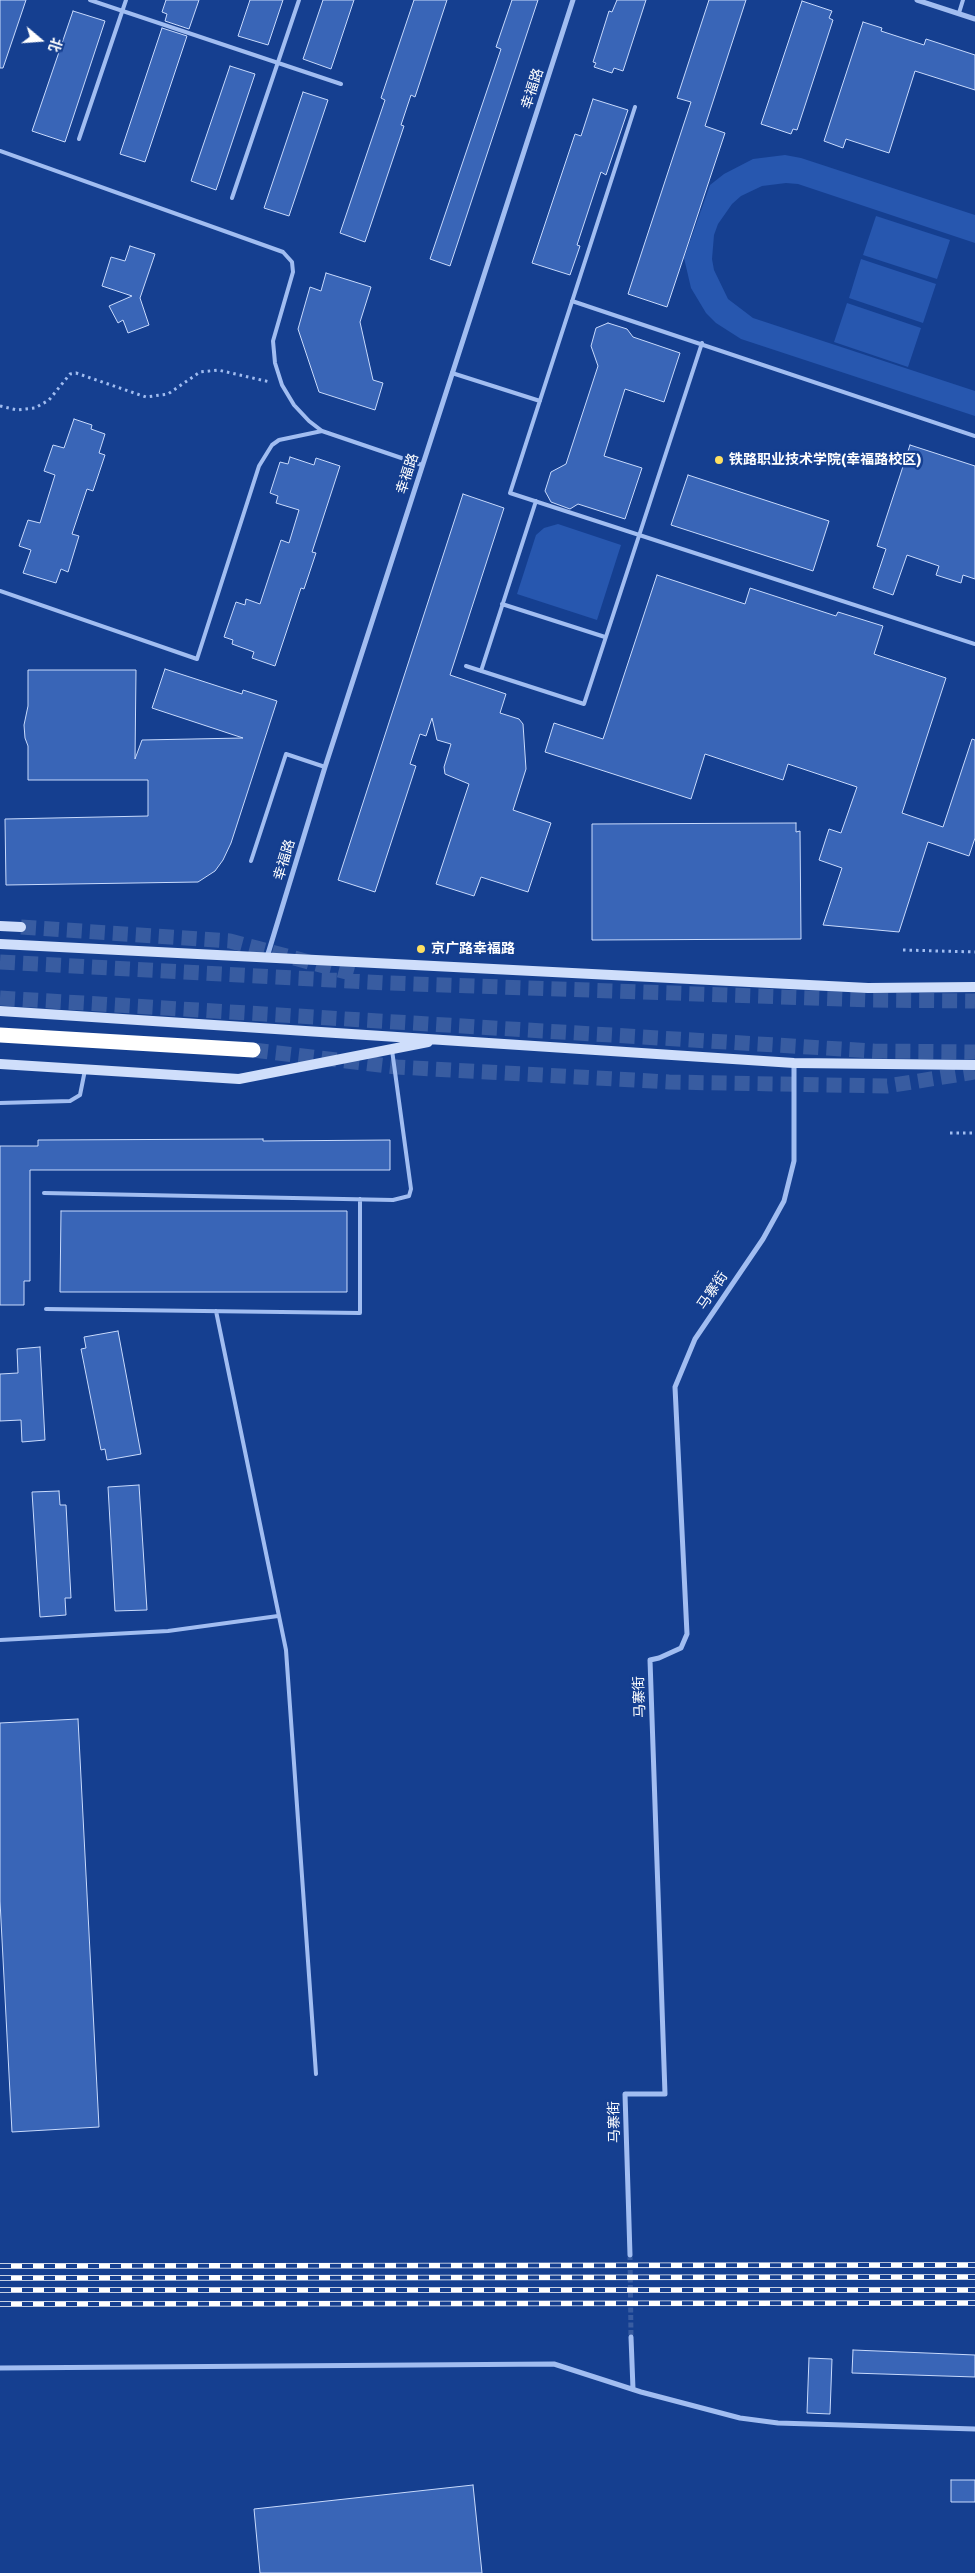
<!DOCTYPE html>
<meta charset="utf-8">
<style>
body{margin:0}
#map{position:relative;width:975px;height:2573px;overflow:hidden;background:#153f90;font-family:Signika,"Noto Sans SC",sans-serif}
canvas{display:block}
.north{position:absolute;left:15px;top:15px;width:50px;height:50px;-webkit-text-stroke:4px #153f90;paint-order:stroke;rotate:108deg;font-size:14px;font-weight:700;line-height:20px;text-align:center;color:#fff}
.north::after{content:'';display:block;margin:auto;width:18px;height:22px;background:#fff;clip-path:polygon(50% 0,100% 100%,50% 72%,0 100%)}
</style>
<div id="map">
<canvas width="975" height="2573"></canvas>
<div class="north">北</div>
</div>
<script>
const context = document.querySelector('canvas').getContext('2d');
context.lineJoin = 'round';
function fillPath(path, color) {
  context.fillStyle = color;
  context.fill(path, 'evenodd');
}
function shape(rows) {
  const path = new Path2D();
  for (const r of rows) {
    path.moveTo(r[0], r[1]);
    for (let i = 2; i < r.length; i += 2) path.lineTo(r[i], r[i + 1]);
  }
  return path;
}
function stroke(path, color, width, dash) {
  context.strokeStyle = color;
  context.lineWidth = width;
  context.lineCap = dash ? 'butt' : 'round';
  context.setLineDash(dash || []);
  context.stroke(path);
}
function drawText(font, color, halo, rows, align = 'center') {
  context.font = font + ' Signika,"Noto Sans SC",sans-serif';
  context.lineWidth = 5;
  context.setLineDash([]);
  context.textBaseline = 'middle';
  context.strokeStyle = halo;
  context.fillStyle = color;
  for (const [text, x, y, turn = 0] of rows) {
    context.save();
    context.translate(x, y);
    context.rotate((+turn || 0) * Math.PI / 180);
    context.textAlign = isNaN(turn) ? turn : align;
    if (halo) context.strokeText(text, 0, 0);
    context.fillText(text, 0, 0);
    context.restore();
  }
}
fillPath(shape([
 [785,155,801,158,975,215,975,243,798,184,786,183,762,186,741,196,732,204,718,224,714,235,712,259,714,270,728,299,753,318,975,391,975,416,741,339,716,323,706,313,691,288,684,258,710,185,724,174,753,159],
 [876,216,950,240,937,279,863,255],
 [861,259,936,284,923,323,849,298],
 [847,303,921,328,908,367,834,342],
 [558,524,621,545,597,620,517,594,536,535,544,528]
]), '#2757af');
const building = shape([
 [0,0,26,0,3,68,0,68,0,0],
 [166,0,199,0,189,29,165,21,167,14,162,12,166,0],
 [250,0,283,0,268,45,238,36,250,0],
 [323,0,354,0,331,69,303,59,323,0],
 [414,0,447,0,415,97,411,95,401,125,404,126,365,242,340,233,385,100,381,98,414,0],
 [512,0,538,0,450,266,430,259,501,49,496,47,512,0],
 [617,0,646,0,623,71,614,68,612,73,594,67,596,63,593,62,609,11,612,12,617,0],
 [709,0,746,0,705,126,725,133,667,307,628,294,691,102,677,98,709,0],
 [802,1,832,11,829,18,833,20,797,130,793,129,791,134,761,124,802,1],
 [73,11,105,21,65,142,32,131,73,11],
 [863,22,882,28,881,31,924,45,926,39,975,55,975,90,915,71,889,153,846,139,843,148,824,141,863,22],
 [162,28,187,36,145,162,120,154,162,28],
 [230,66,255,74,216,190,191,181,230,66],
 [303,92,328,100,289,216,264,208,303,92],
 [593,99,628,110,606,175,601,172,577,245,580,246,570,275,532,263,575,134,581,136,593,99],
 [130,246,155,254,140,298,149,325,128,333,123,320,118,323,109,306,132,296,102,286,111,257,125,261,130,246],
 [326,273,371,287,360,322,373,380,383,383,375,410,319,392,298,329,310,287,321,291,326,273],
 [608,323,627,329,633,337,680,353,664,402,625,389,604,456,642,468,625,519,578,504,570,509,551,502,545,491,551,472,566,464,598,366,591,346,596,328,608,323],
 [74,419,92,425,91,429,105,434,99,453,105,455,93,491,87,489,72,534,79,536,68,572,61,569,56,583,23,573,31,550,19,546,28,520,40,523,55,475,44,471,53,445,64,448,74,419],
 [910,445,975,466,975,579,963,575,961,583,936,575,939,566,907,555,893,595,873,588,886,549,877,546,910,445],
 [290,457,314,465,316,458,340,466,312,552,316,553,304,589,301,588,275,666,252,658,254,652,232,644,233,640,224,637,236,602,245,605,246,599,260,604,281,540,289,543,299,510,276,503,278,496,270,493,280,462,288,464,290,457],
 [688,475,829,521,813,571,671,525,688,475],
 [463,494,504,508,450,675,506,694,500,713,519,719,523,724,526,769,513,810,551,823,528,892,481,877,474,896,436,884,469,784,445,774,444,767,451,744,437,740,432,718,426,736,420,734,410,764,416,766,375,892,338,880,463,494],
 [657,575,745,604,750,588,836,616,838,612,883,626,874,654,946,678,902,813,943,827,972,739,975,740,975,838,969,856,928,842,899,932,823,925,842,868,819,860,829,829,841,833,857,787,788,764,783,780,705,754,691,799,545,752,554,723,603,739,657,575],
 [165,669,242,694,243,690,277,701,231,843,223,860,215,871,198,882,6,885,5,819,148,816,148,780,28,780,28,746,25,738,24,725,28,706,28,670,136,670,135,759,142,740,243,738,152,708,165,669],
 [796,823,796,832,800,831,801,939,592,940,592,824,796,823],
 [263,1139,263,1141,390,1140,390,1170,30,1170,30,1281,24,1281,24,1305,0,1305,0,1146,38,1146,38,1140,263,1139],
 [61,1211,347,1211,347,1292,60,1292,61,1211],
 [118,1331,141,1454,107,1460,105,1449,101,1450,81,1349,86,1348,84,1337,118,1331],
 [40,1347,45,1440,22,1442,21,1420,0,1421,0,1374,18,1373,17,1349,40,1347],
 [139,1485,147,1610,115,1611,108,1487,139,1485],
 [59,1491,60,1505,66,1505,71,1598,65,1598,66,1615,40,1617,32,1492,59,1491],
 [78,1719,99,2127,12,2132,0,1901,0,1723,78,1719],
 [853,2350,975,2355,975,2377,852,2373,853,2350],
 [809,2358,832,2359,830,2414,807,2413,809,2358],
 [951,2480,975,2480,975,2502,951,2502,951,2480],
 [473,2485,482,2573,260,2573,254,2509,473,2485]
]);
fillPath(building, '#3965b7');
stroke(building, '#c8dafc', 1);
stroke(shape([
 [630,2255,631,2337]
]), '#385ca1', 5, [5, 2.5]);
stroke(shape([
 [21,927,230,941,358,975],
 [0,962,388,983,869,1000,975,1001],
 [0,998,874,1051,975,1052],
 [253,1050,397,1067,669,1082,887,1086,975,1072]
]), '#385ca1', 15, [15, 8]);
stroke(shape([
 [0,406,17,410,35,408,49,400,70,374,76,373,146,397,168,394,200,372,218,370,270,382],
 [903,950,975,952],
 [950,1133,975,1133]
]), '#a1bdf1', 3, [2.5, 4]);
stroke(shape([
 [90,0,341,84],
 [959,13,963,0],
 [635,107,510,493,975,644],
 [79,139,126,0],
 [0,151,283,252,292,262,293,272,273,341,275,363,282,385,294,405,309,421,322,431,422,465],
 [232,198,299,0],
 [572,301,975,436],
 [452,373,540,401],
 [0,591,197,659,259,466,272,445,279,440,322,431],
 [502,604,605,637],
 [466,666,584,704,702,343],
 [481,671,536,501],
 [251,861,286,754,325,767],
 [0,1103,70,1101,80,1095,85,1070],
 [44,1193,393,1200,409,1196,411,1189,392,1050],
 [46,1309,360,1313,360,1199],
 [216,1311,286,1650,316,2074],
 [0,1640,168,1631,278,1616]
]), '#a1bdf1', 4);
stroke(shape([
 [917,0,975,19],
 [267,957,325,767,573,0],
 [630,2255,625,2094,665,2094,650,1660,659,1658,681,1648,687,1634,675,1387,695,1339,763,1239,784,1201,794,1161,794,1063],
 [631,2337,633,2389],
 [0,2368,554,2364,641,2392,740,2418,778,2423,975,2429]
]), '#a1bdf1', 5);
stroke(shape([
 [0,926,21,927],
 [0,944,868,988,975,987],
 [0,1011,794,1063,975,1065],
 [0,1064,239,1079,428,1042]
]), '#cfdefb', 10);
stroke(shape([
 [0,1035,253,1050]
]), '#fff', 15);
const rail = shape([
 [0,2266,975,2265],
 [0,2278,975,2277],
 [0,2290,975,2290],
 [0,2304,975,2303]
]);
stroke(rail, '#fff', 5.5);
stroke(rail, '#153f90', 4, [11]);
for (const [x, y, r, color] of [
 [719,460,5,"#ffe061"],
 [421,949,5,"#ffe061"]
]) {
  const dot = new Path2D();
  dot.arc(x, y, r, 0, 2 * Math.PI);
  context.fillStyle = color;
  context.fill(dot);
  stroke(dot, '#153f90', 2);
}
drawText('14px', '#fff', '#153f90', [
 ["幸福路",533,89,-72],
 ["幸福路",408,474,-72],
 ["幸福路",285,860,-73],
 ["马寨街",713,1291,-56],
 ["马寨街",640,1697,-92],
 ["马寨街",615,2122,-91]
]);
drawText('bold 14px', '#fff', '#153f90', [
 ["铁路职业技术学院(幸福路校区)",729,460],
 ["京广路幸福路",431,949]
], 'left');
</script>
